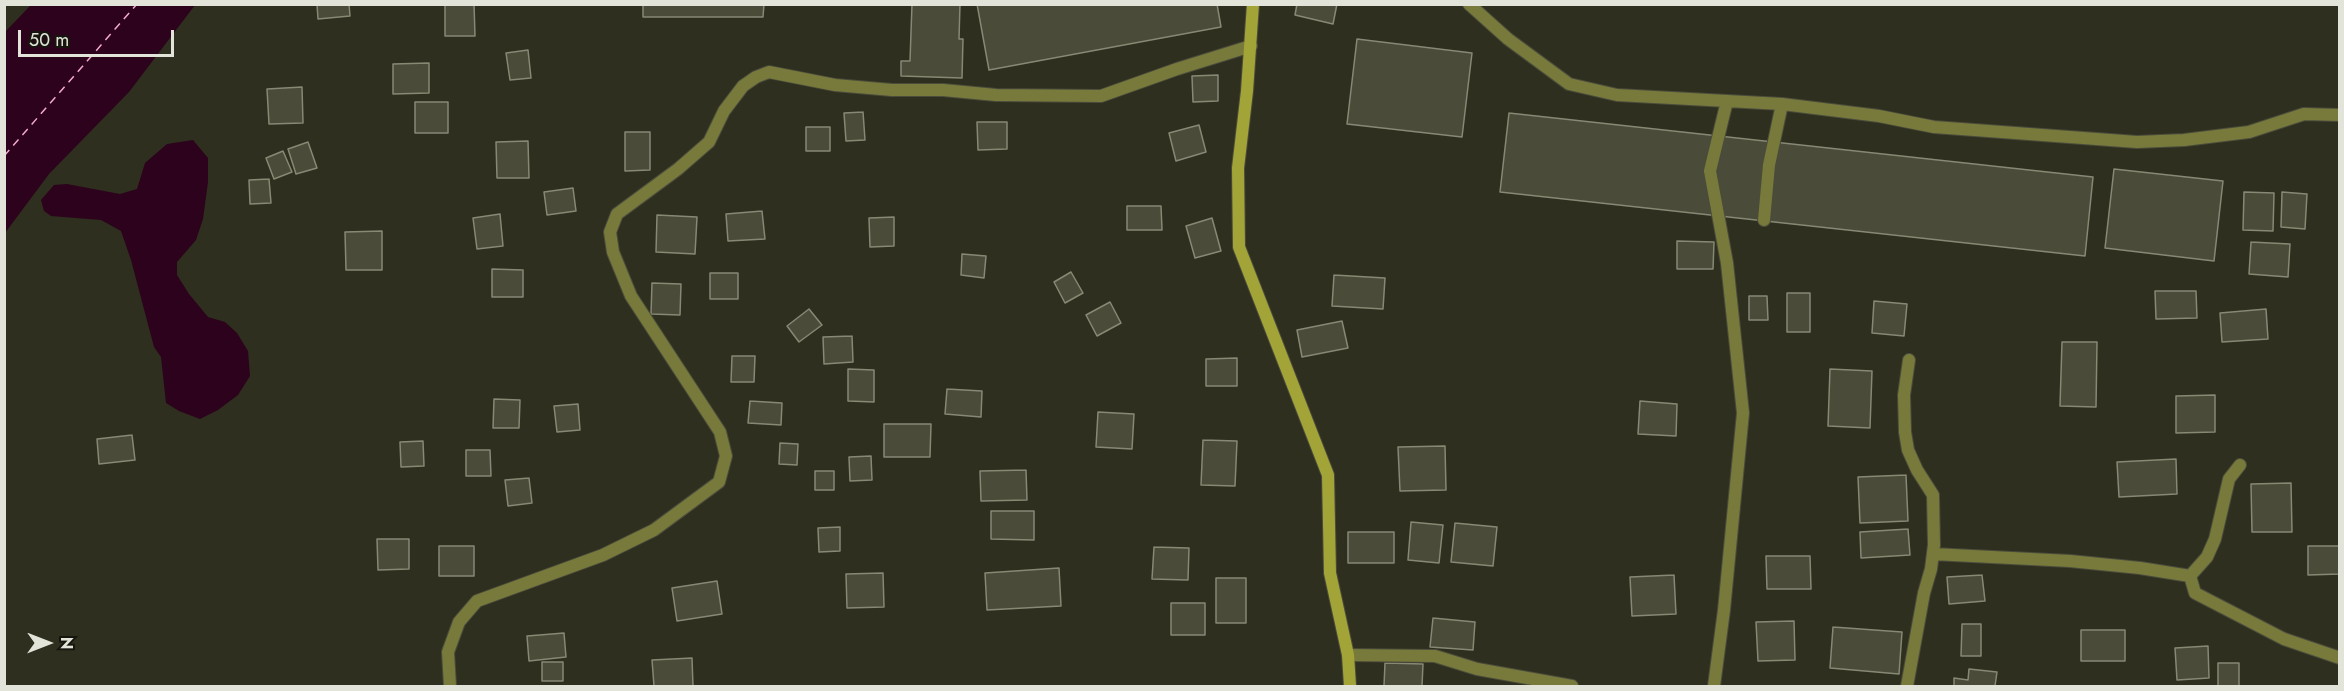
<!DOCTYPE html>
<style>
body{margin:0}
#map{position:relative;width:2344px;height:691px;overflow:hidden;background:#2e2f1e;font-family:Jost,sans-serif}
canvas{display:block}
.frame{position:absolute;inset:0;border:6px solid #e3e4d9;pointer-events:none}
.north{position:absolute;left:18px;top:613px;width:60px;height:60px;-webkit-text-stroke:4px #16160f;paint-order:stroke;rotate:90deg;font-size:16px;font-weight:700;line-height:24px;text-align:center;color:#e3e4d9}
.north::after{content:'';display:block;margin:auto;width:21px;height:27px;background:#e3e4d9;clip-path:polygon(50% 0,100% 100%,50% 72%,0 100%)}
.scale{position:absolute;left:18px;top:30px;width:156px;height:27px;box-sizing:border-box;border:3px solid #e3e4d9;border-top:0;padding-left:8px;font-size:18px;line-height:21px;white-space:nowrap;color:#e3e4d9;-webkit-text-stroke:4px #16160f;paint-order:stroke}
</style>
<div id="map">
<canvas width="2344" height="691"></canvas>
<div class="frame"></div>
<div class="north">N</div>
<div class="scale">50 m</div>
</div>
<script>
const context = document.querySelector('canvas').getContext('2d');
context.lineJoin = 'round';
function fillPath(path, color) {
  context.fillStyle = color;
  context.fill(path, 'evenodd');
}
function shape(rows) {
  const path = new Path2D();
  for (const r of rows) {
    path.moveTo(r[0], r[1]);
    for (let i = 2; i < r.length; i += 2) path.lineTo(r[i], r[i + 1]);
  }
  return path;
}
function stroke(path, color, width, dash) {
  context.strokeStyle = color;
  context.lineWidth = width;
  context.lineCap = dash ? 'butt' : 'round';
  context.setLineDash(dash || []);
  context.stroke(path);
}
fillPath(shape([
 [31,5,195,5,129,92,49,174,5,233,5,32],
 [193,140,208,158,208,182,203,219,196,240,177,262,177,275,189,294,208,317,225,322,237,333,248,351,250,376,238,395,218,410,200,419,179,411,166,403,161,357,154,347,131,260,121,231,101,220,51,216,44,211,41,200,54,185,67,184,120,194,137,189,145,163,167,144]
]), '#2d021c');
stroke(shape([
 [4,156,137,4]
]), '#f3aacd', 1.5, [8, 6]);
const building = shape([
 [317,4,349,4,350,16,318,19,317,4],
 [445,4,474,4,475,36,445,36,445,4],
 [643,4,764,4,763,17,643,17,643,4],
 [912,4,960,4,959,39,963,39,962,78,901,76,901,61,910,61,912,4],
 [977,4,1217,4,1221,27,989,70,977,4],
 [1297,4,1337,4,1333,24,1295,15,1297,4],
 [1357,39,1472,53,1462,137,1347,124,1357,39],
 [528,50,531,78,510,80,506,53,528,50],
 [429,63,429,93,393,94,393,64,429,63],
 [1218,75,1218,101,1193,102,1192,76,1218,75],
 [302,87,303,123,269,124,267,89,302,87],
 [415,102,448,102,448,133,415,133,415,102],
 [863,112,865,140,846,141,844,113,863,112],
 [1509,113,2093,177,2085,256,1500,192,1509,113],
 [977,122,1007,122,1007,149,978,150,977,122],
 [1199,125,1206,152,1176,161,1169,133,1199,125],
 [806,127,830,127,830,151,806,151,806,127],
 [625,132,650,132,650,170,625,171,625,132],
 [528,141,529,178,497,178,496,142,528,141],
 [308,142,317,168,296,174,288,149,308,142],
 [283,151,292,172,274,179,266,158,283,151],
 [2114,169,2223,181,2214,261,2105,248,2114,169],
 [269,179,271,203,250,204,249,180,269,179],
 [573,188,576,211,547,215,544,192,573,188],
 [2244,192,2274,193,2273,231,2243,230,2244,192],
 [2282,192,2307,194,2305,229,2281,227,2282,192],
 [1127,206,1161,206,1162,230,1127,230,1127,206],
 [762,211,765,239,728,241,726,214,762,211],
 [500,214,503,246,477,249,473,218,500,214],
 [657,215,697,217,695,254,656,252,657,215],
 [894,217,894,246,870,247,869,218,894,217],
 [1212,218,1221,251,1195,258,1186,226,1212,218],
 [382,231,382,270,346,270,345,232,382,231],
 [1677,241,1714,242,1713,269,1677,269,1677,241],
 [2251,242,2290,244,2288,277,2249,274,2251,242],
 [962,254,986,256,984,278,961,275,962,254],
 [492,269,523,270,523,297,492,297,492,269],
 [1071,272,1083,293,1065,303,1054,282,1071,272],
 [710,273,738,273,738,299,710,299,710,273],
 [1334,275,1385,278,1383,309,1332,306,1334,275],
 [652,283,681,284,680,315,651,314,652,283],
 [2155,291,2196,291,2197,318,2156,319,2155,291],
 [1787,293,1810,293,1810,332,1787,332,1787,293],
 [1749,296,1767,296,1768,320,1749,320,1749,296],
 [1874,301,1907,304,1904,336,1872,333,1874,301],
 [1110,302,1121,323,1097,336,1086,315,1110,302],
 [809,309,822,325,799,342,787,326,809,309],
 [2266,309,2268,339,2222,342,2220,313,2266,309],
 [1342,321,1348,348,1302,357,1297,330,1342,321],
 [852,336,853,362,824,364,823,337,852,336],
 [2062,342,2097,342,2096,407,2060,406,2062,342],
 [732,356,755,356,754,382,731,382,732,356],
 [1237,358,1237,386,1206,386,1206,359,1237,358],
 [848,369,874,370,874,402,848,401,848,369],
 [1830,369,1872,371,1870,428,1828,426,1830,369],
 [947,389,982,391,981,417,945,414,947,389],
 [2215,395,2215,432,2176,433,2176,396,2215,395],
 [494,399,520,400,519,428,493,428,494,399],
 [750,401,782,403,781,425,748,423,750,401],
 [1640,401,1677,404,1676,436,1638,434,1640,401],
 [578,404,580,430,557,432,554,406,578,404],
 [1098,412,1134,414,1132,449,1096,447,1098,412],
 [884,424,931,424,930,457,884,457,884,424],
 [132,435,135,460,99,464,97,439,132,435],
 [1203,440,1237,441,1235,486,1201,485,1203,440],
 [423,441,424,466,401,467,400,442,423,441],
 [780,443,798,444,797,465,779,464,780,443],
 [1445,446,1446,490,1400,491,1398,447,1445,446],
 [466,450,490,450,491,476,466,476,466,450],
 [871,456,872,480,850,481,849,457,871,456],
 [2176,459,2177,494,2119,497,2117,462,2176,459],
 [1026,470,1027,500,981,501,980,471,1026,470],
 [815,471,834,471,834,490,815,490,815,471],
 [1906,475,1908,521,1860,523,1858,477,1906,475],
 [529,478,532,503,508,506,505,480,529,478],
 [2291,483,2292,532,2252,532,2251,484,2291,483],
 [991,511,1034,511,1034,540,991,539,991,511],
 [1411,522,1443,525,1439,563,1408,560,1411,522],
 [1455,523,1497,527,1493,566,1451,562,1455,523],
 [840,527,840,551,819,552,818,528,840,527],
 [1908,529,1910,555,1861,558,1860,532,1908,529],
 [1348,532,1394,532,1394,563,1348,563,1348,532],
 [377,539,409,539,409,569,378,570,377,539],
 [439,546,474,546,474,576,439,576,439,546],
 [2308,546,2340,546,2340,574,2308,575,2308,546],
 [1154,547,1189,548,1188,580,1152,579,1154,547],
 [1766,556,1810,556,1811,589,1767,589,1766,556],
 [1059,568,1061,606,987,610,985,573,1059,568],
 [883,573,884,607,847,608,846,574,883,573],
 [1674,575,1676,614,1632,616,1630,577,1674,575],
 [1982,575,1985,601,1949,604,1947,577,1982,575],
 [1216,578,1246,578,1246,623,1216,623,1216,578],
 [717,581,722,614,677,621,672,588,717,581],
 [1171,603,1205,603,1205,635,1171,635,1171,603],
 [1433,618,1475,622,1473,650,1430,647,1433,618],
 [1794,621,1795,660,1758,661,1756,622,1794,621],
 [1962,624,1981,624,1981,656,1961,656,1962,624],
 [1833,627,1902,632,1899,674,1830,668,1833,627],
 [2081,630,2125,630,2125,661,2081,661,2081,630],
 [564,633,566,657,529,661,527,636,564,633],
 [2208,646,2209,678,2177,680,2175,648,2208,646],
 [692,658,693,686,654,686,652,660,692,658],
 [542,662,563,662,563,681,542,681,542,662],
 [1385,663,1423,664,1422,686,1384,686,1385,663],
 [2218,663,2239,663,2239,686,2218,686,2218,663],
 [1969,669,1997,672,1995,686,1954,686,1954,678,1968,680,1969,669]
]);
fillPath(building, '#4a4b39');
stroke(building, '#878975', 1.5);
const minor = shape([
 [1469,4,1508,39,1569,84,1617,95,1782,104,1879,116,1934,127,2137,142,2184,140,2249,132,2304,114,2340,115],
 [1764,220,1769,165,1782,104],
 [1933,554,2070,561,2140,568,2190,576,2207,557,2215,539,2229,479,2240,465],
 [2190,576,2195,593,2284,639,2340,658],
 [1348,655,1435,656,1477,669,1572,686],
 [450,686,448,652,459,622,477,601,603,555,654,530,719,482,726,456,720,432,631,296,613,252,610,232,617,214,678,169,709,142,724,111,743,86,756,77,769,72,835,85,892,90,943,90,996,95,1101,96,1177,69,1251,46],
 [1714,686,1724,610,1743,413,1727,263,1710,171,1727,101],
 [1907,686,1924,593,1931,569,1934,545,1933,495,1917,470,1908,450,1905,432,1904,395,1909,360]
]);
const secondary = shape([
 [1253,4,1247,91,1238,168,1239,247,1328,475,1330,573,1348,655,1350,686]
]);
stroke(minor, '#4b4c3c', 14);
stroke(secondary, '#4b4c3c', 14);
stroke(minor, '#787a3b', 12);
stroke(secondary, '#a2a438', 12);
</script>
